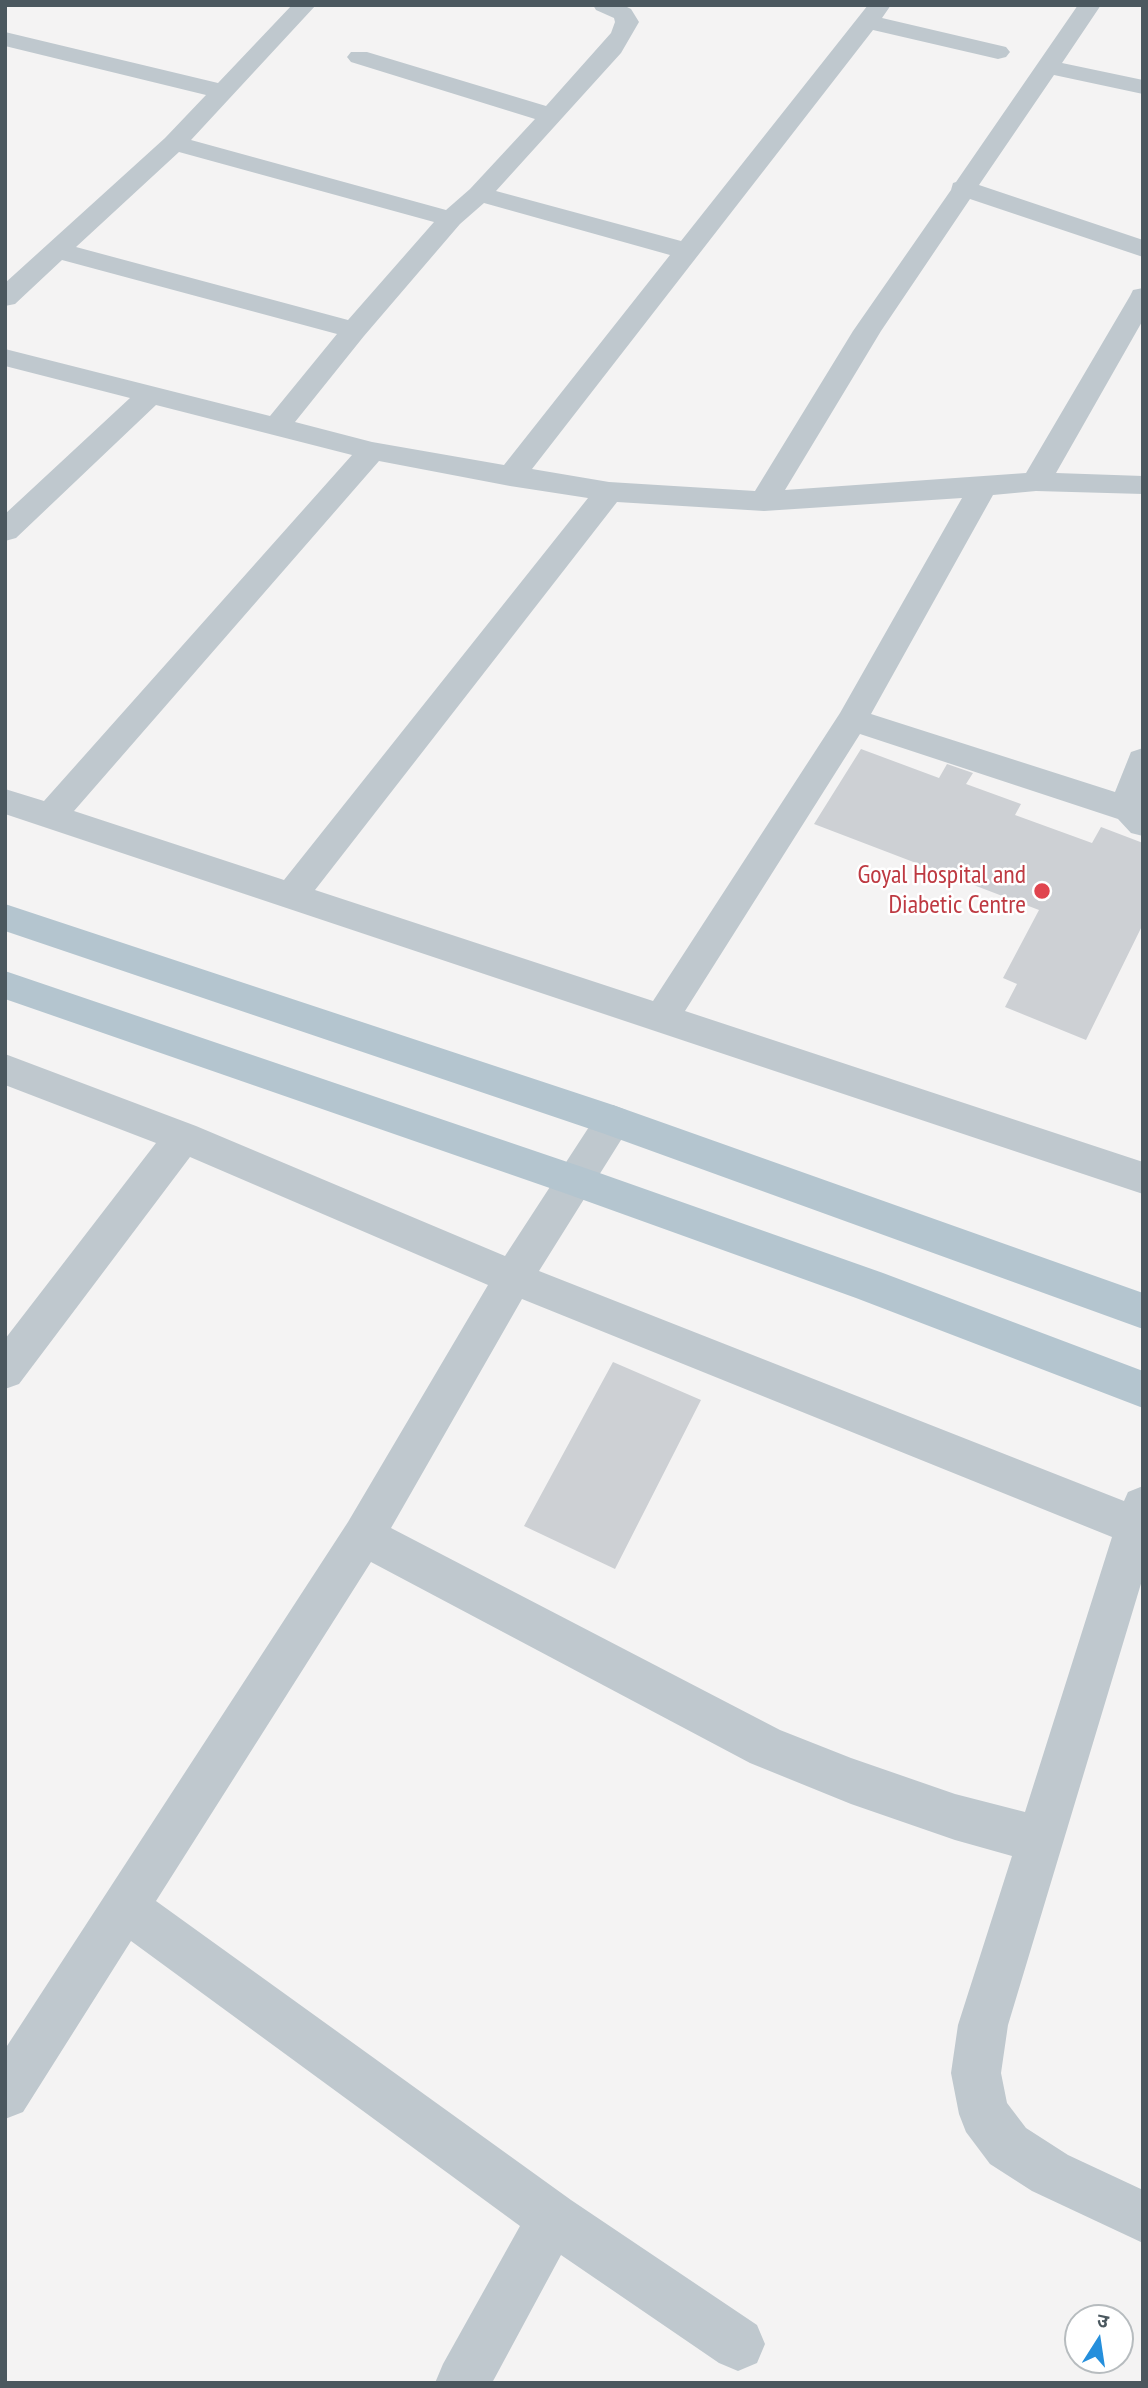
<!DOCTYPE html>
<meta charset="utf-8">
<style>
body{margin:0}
#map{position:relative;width:1148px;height:2388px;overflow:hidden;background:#f4f3f3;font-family:"PT Sans Narrow","Noto Sans Devanagari",sans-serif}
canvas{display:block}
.frame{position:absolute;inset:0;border:7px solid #4b585f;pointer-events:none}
.north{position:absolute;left:1064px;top:2304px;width:70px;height:70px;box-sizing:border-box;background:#fff;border:2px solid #b7bcbf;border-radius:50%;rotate:12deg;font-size:19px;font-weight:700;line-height:28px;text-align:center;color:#4b585f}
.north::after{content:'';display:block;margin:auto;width:24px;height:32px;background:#258fdc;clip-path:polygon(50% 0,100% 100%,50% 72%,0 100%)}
</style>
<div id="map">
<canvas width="1148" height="2388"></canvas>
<div class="frame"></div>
<div class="north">उ</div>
</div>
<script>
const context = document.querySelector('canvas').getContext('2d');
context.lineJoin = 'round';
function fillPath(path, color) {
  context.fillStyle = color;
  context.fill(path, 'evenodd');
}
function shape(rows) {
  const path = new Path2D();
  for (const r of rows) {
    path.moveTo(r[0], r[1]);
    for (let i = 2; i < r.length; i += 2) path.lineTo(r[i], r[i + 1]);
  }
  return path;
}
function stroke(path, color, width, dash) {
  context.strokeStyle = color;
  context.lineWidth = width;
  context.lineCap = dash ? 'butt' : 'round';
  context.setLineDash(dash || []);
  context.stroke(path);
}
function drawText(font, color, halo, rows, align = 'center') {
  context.font = font + ' "PT Sans Narrow",sans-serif';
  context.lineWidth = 5;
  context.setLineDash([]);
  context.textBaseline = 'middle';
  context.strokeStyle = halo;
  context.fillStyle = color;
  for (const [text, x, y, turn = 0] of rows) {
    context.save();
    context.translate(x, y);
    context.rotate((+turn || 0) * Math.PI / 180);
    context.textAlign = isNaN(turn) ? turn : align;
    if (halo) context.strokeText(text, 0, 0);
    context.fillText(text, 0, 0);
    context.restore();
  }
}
fillPath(shape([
 [861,749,939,778,947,764,973,773,966,784,1021,804,1015,815,1092,843,1101,827,1143,843,1143,924,1086,1040,1005,1007,1017,984,1003,978,1039,910,814,824],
 [613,1362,701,1400,615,1569,524,1526]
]), '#cdd0d4');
fillPath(shape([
 [292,5,316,5,191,140,446,210,470,189,535,119,351,62,347,57,351,52,367,52,546,106,611,33,615,22,614,18,596,10,593,5,623,5,631,9,639,22,621,53,496,191,681,241,868,5,891,5,882,18,1006,47,1010,52,1006,57,998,59,873,30,532,469,609,482,755,491,853,331,951,190,953,183,956,182,1078,5,1101,5,1062,63,1143,80,1143,94,1054,75,979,185,1143,240,1143,257,970,199,881,331,785,490,1026,473,1130,296,1133,290,1143,288,1143,320,1056,473,1143,476,1143,494,1036,491,993,495,871,714,1115,792,1131,752,1143,748,1143,836,1131,833,1118,819,860,734,685,1011,1143,1162,1143,1194,5,814,5,789,44,801,352,455,156,405,16,538,5,541,5,514,130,398,5,366,5,349,270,416,337,334,62,260,15,304,5,306,5,283,165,138,206,95,5,46,5,32,218,83,292,5],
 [179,152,434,222,348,320,76,247,179,152],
 [484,203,670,255,504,465,372,442,295,422,364,336,460,224,484,203],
 [379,461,510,486,588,498,284,880,74,811,379,461],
 [962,498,840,713,653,1001,315,890,617,502,764,511,962,498],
 [5,1054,196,1126,505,1256,600,1110,613,1105,626,1110,632,1121,626,1132,539,1271,1124,1501,1128,1492,1143,1486,1143,1577,1008,2025,1001,2073,1007,2103,1026,2128,1068,2155,1143,2190,1143,2243,1032,2191,990,2164,966,2132,959,2114,951,2073,958,2025,1012,1856,955,1840,851,1804,750,1763,371,1562,156,1901,571,2200,757,2325,765,2344,757,2363,738,2371,719,2363,561,2255,492,2383,435,2383,443,2364,520,2226,131,1941,23,2112,5,2119,5,2049,348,1522,488,1285,190,1157,19,1384,5,1389,5,1339,156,1143,5,1085,5,1054],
 [522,1299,1112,1537,1025,1812,955,1794,851,1758,780,1730,391,1528,522,1299]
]), '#bfc8ce');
fillPath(shape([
 [5,904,613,1105,1143,1293,1143,1329,602,1133,5,931,5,904],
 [5,971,591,1170,883,1273,1143,1371,1143,1408,856,1298,567,1194,5,999,5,971]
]), '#b4c5cf');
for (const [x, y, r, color] of [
 [1042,891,9,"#e0444e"]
]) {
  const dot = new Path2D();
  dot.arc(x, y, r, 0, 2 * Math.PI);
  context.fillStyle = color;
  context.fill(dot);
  stroke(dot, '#fff', 2.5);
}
drawText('26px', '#be3a42', '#fff', [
 ["Goyal Hospital and",1026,876],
 ["Diabetic Centre",1026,906]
], 'right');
</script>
